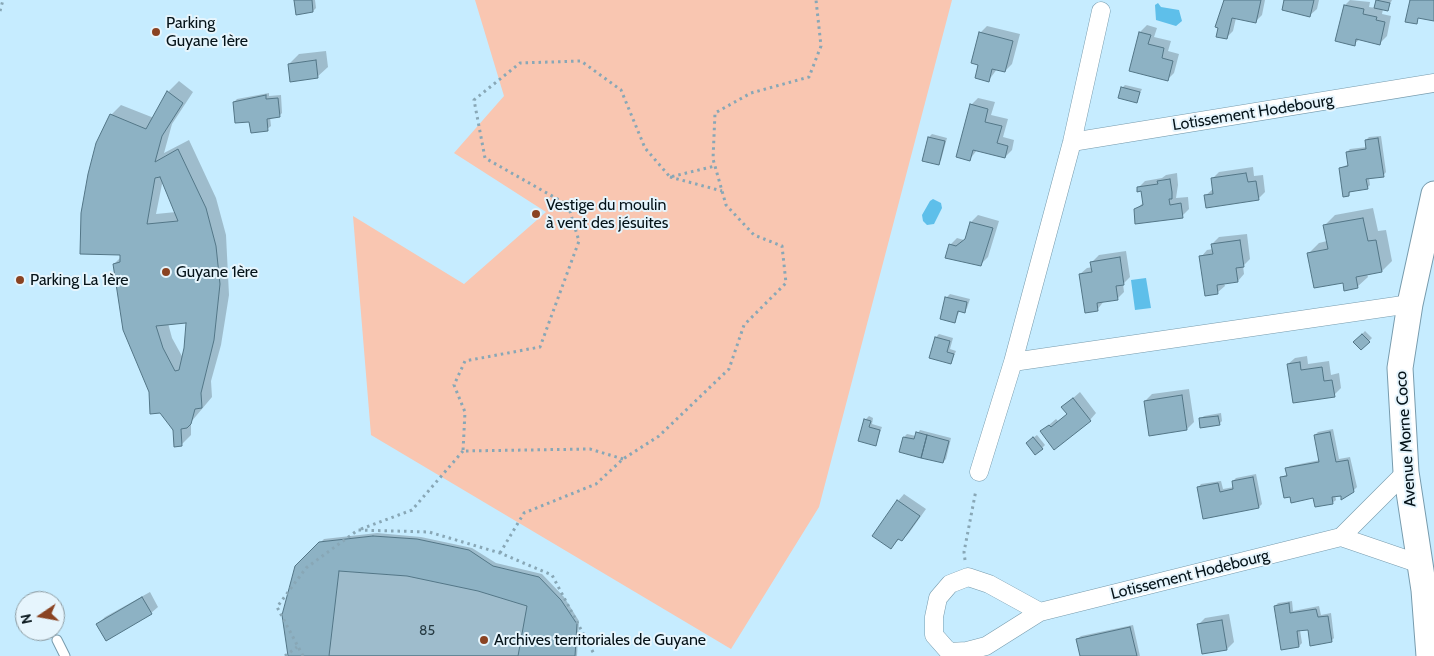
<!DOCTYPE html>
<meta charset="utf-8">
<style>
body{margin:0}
#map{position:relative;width:1434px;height:656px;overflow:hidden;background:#c6ecff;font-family:Cabin,sans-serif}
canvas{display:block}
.north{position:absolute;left:15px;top:591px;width:50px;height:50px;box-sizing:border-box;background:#e6f5fd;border:1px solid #8c9ba2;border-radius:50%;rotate:258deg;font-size:14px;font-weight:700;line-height:20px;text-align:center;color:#051319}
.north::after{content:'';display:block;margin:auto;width:18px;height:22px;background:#8a4322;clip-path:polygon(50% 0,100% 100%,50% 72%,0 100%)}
</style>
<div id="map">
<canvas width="1434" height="656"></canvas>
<div class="north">N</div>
</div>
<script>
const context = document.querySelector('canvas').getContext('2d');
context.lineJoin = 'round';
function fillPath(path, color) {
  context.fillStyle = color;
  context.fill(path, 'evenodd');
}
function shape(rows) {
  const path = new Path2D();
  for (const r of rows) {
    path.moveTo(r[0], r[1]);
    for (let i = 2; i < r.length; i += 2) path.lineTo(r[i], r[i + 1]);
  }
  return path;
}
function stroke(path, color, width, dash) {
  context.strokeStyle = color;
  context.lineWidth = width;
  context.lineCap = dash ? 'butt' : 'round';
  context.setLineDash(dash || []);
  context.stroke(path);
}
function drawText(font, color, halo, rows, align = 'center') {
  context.font = font + ' Cabin,sans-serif';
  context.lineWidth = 4;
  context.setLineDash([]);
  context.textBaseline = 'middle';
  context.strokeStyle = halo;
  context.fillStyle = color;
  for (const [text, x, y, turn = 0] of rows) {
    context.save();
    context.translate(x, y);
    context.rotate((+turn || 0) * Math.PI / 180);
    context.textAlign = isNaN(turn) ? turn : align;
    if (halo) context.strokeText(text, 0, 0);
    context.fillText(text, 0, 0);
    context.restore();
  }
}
fillPath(shape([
 [475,0,952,0,819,507,731,649,371,435,353,216,464,284,546,212,454,153,504,96]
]), '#f9c6b1');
fillPath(shape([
 [1158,3,1161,7,1179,10,1182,21,1176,26,1156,20,1155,5],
 [933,199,941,203,942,208,934,224,927,225,923,221,922,215,930,201],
 [1146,278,1151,308,1135,310,1131,280]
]), '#5ebfea');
fillPath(shape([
 [295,0,315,0,316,8,313,11],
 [1226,0,1265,0,1262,15,1255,22,1236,18,1233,31,1226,38,1219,27,1216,26],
 [1285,0,1319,0,1317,9,1310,15],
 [1350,0,1370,2,1369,7,1376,8,1378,0,1392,0,1387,10,1383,9,1382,14,1391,16,1387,36,1380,43,1360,39,1354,44,1345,5],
 [1147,25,1157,28,1154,37,1171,41,1168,51,1179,54,1174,73,1167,80,1140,32],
 [987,26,1020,34,1012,64,1005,71,997,69,989,80,980,64,980,33],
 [326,51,328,67,317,77,289,64,299,54],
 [179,81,193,92,172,124,164,153,189,140,216,198,226,235,229,295,221,345,211,381,212,397,191,422,191,435,181,445,150,391,114,264,121,257,111,115,121,105,154,118,168,92],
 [163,179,176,212,156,214],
 [187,321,183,358,172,338,168,323],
 [1125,85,1142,89,1136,102,1122,88],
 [269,93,269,96,281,95,282,113,279,116,270,117,271,126,267,129,251,120,234,102,237,99],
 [978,98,995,102,991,115,1008,119,1003,137,1014,140,1012,150,1005,157,977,150,970,159,971,105],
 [932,134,947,138,941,160,938,163,929,137],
 [1381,136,1386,172,1383,176,1369,178,1370,185,1367,188,1351,190,1349,195,1340,168,1349,164,1347,152,1350,149,1367,147,1366,140,1369,137],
 [1253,167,1254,176,1263,175,1265,192,1258,199,1205,196,1213,189,1212,179,1219,172],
 [1177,173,1178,185,1176,198,1188,197,1189,209,1182,216,1135,210,1144,202,1142,189,1138,188,1145,181,1162,178,1166,175],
 [1373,208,1378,231,1386,230,1392,261,1382,271,1367,274,1368,277,1357,287,1344,281,1309,253,1319,243,1327,241,1325,225,1335,215],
 [978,215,999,221,988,257,981,264,950,245,957,238,964,240,967,237,971,222],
 [1247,234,1250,259,1243,266,1244,274,1238,281,1224,283,1225,286,1218,292,1201,257,1207,250,1213,249,1212,244,1219,237],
 [1126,251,1130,277,1123,284,1124,292,1117,299,1104,301,1097,310,1080,274,1087,268,1093,267,1092,262,1099,255],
 [950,294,970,299,967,308,964,312,960,310,955,321,941,318,947,297],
 [1365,331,1372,338,1361,349,1355,342],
 [939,334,953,338,950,349,956,351,951,363,936,337],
 [1307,356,1308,364,1329,361,1331,375,1339,373,1341,388,1334,395,1288,364,1295,358],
 [1189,389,1194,422,1187,429,1145,401,1152,394],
 [1080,392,1096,413,1090,420,1042,431,1056,419,1058,421,1068,414,1063,407],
 [1221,413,1222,421,1219,424,1200,419,1204,416],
 [869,416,873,418,872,424,882,427,876,444,866,419],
 [1333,429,1339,459,1350,457,1357,487,1353,491,1335,495,1336,500,1332,503,1314,497,1291,496,1281,477,1288,474,1287,469,1290,466,1320,460,1315,435,1318,432],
 [920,430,951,438,946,459,943,462,901,451,904,437,907,434,916,436],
 [1037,435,1045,445,1042,448,1030,440],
 [1256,474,1262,504,1259,507,1198,488,1201,484,1221,481,1223,489,1234,487,1233,481,1236,478],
 [904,494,926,509,909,533,902,540,900,538,891,548,898,501],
 [377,533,421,537,472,548,496,563,542,574,564,597,579,621,577,656,290,656,296,567,324,539],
 [150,592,158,607,151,613,98,624,105,617],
 [1292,601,1293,611,1319,606,1321,615,1331,613,1334,638,1331,641,1309,628,1300,630,1302,643,1299,646,1275,606,1278,603],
 [1229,614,1234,642,1227,649,1198,625,1205,618],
 [1133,625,1140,656,1081,656,1077,639,1081,636]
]), '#0003');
const building = shape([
 [294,0,312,0,313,12,296,15,294,0],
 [1224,0,1261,0,1256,23,1232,18,1227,39,1216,37,1218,28,1215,27,1224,0],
 [1284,0,1314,0,1310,17,1282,10,1284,0],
 [1376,0,1390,3,1388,11,1374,8,1376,0],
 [1410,0,1434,0,1434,21,1418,18,1417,24,1405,22,1410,0],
 [1344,5,1364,9,1363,14,1377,17,1376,20,1385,22,1380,45,1356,39,1355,46,1335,41,1344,5],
 [979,32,1013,41,1005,72,992,69,989,82,975,78,978,65,971,63,979,32],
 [1139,32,1151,35,1148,44,1164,48,1162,58,1173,61,1168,81,1129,71,1139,32],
 [316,60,318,78,290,82,288,64,316,60],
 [1121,87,1140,92,1137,103,1118,98,1121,87],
 [167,91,183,103,162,136,155,162,178,149,206,208,216,246,220,284,214,340,201,393,202,408,195,409,191,424,187,428,181,429,182,446,174,447,173,430,160,413,150,414,149,392,123,330,113,264,120,262,120,255,80,254,81,213,88,174,96,143,110,114,146,129,167,91],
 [160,177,178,221,147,224,155,178,160,177],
 [186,323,184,348,179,370,175,371,163,348,156,326,186,323],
 [266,95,266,99,278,98,280,117,267,119,268,131,251,133,249,122,235,123,233,102,266,95],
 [970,104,988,109,985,122,1002,126,997,143,1008,146,1005,158,973,150,970,161,956,157,970,104],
 [928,137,945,141,939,165,922,161,928,137],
 [1378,138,1384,177,1366,179,1368,189,1349,192,1349,196,1343,197,1339,168,1348,166,1346,152,1366,149,1365,140,1378,138],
 [1246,173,1248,182,1256,181,1259,200,1206,208,1204,195,1213,194,1211,178,1246,173],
 [1170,179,1172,192,1172,199,1169,199,1170,205,1181,203,1183,218,1135,224,1134,209,1143,205,1141,191,1137,192,1137,187,1158,184,1157,181,1170,179],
 [1363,218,1368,241,1376,240,1382,272,1356,277,1358,288,1344,291,1343,283,1314,288,1307,253,1328,249,1323,225,1363,218],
 [970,222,993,228,981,266,945,258,949,244,956,246,965,239,970,222],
 [1240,240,1244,267,1236,268,1238,282,1217,285,1218,294,1205,296,1199,256,1213,254,1211,244,1240,240],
 [1120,257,1124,285,1116,286,1118,300,1097,303,1098,311,1085,313,1079,274,1092,272,1090,262,1120,257],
 [945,297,967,302,965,313,958,311,955,323,940,319,945,297],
 [1362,334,1370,342,1361,350,1353,342,1362,334],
 [935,337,950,341,947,352,954,354,951,364,929,358,935,337],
 [1300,362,1301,370,1322,367,1324,381,1332,380,1335,397,1293,403,1287,364,1300,362],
 [1182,395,1187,430,1149,436,1144,401,1182,395],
 [1073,398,1091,421,1054,450,1040,431,1049,425,1051,427,1067,414,1061,407,1073,398],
 [1218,416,1220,425,1200,428,1199,418,1218,416],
 [864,419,871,421,869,427,880,430,876,446,858,441,864,419],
 [916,432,927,435,921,458,899,452,903,437,914,439,916,432],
 [1330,432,1336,462,1348,460,1354,492,1341,500,1341,496,1332,497,1333,504,1315,507,1313,498,1291,503,1290,497,1284,498,1280,477,1287,476,1285,468,1319,462,1314,435,1330,432],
 [927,435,949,441,943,463,921,458,927,435],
 [1033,437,1043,449,1035,455,1026,443,1033,437],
 [1253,477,1259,508,1203,519,1197,487,1218,483,1220,492,1233,489,1232,481,1253,477],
 [897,500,920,516,902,541,898,539,891,549,872,536,897,500],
 [373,536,417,539,469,550,493,566,539,577,561,600,577,624,575,656,288,656,282,615,295,566,319,542,373,536],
 [339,571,407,576,478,591,527,606,518,656,329,656,339,571],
 [142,597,152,614,106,641,96,624,142,597],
 [1289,603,1290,613,1316,609,1318,617,1328,616,1332,642,1310,646,1308,630,1297,631,1299,647,1281,650,1274,606,1289,603],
 [1222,620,1227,650,1202,654,1197,624,1222,620],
 [1130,627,1137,656,1080,656,1076,639,1130,627]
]);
fillPath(building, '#8db2c4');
stroke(building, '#537687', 1);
const lane = shape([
 [57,640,65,656]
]);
const street = shape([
 [1072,142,1434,83],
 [1013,362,1410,304],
 [979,472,1013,362,1072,142,1101,11],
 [1341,537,1420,564],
 [1040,612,989,584,968,577,950,584,938,598,934,617,934,635,949,652,967,651,986,646,1040,612,1341,537,1406,472]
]);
const secondary = shape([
 [1429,656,1424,590,1406,472,1400,368,1410,304,1434,194]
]);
stroke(lane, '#779bad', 11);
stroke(street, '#779bad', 19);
stroke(secondary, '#779bad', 27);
stroke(shape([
 [0,11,3,0],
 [670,177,722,191],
 [623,459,590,449,463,451,465,412,454,385,465,361,540,347,579,241,568,205,485,158,474,100,520,63,581,61,621,90,645,148,670,177,715,166],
 [361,529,412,510,463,451],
 [500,553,524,513,596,484,623,459,659,436,729,369,744,325,786,283,782,246,754,235,726,205,713,159,715,113,751,93,809,77,821,46,816,0],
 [965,560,964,552,976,490],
 [285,656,297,647],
 [303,656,277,607,306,568,358,530,429,532,500,553,552,575,594,654]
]), '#88a7b6', 3, [2.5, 4]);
stroke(lane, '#fff', 9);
stroke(street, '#fff', 18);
stroke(secondary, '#fff', 25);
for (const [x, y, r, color] of [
 [156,32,5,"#8a4322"],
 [536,214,5,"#8a4322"],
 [166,272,5,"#8a4322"],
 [20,280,5,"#8a4322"],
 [484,640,5,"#8a4322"]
]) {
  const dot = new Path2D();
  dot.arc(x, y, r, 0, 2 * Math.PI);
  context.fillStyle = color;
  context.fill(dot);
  stroke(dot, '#e6f5fd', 2);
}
drawText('14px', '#273b44', null, [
 ["85",427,631]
]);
drawText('16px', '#051319', '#e6f5fd', [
 ["Parking",166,23],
 ["Guyane 1ère",166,41],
 ["Vestige du moulin",546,205],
 ["à vent des jésuites",546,223],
 ["Guyane 1ère",176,272],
 ["Parking La 1ère",30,280],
 ["Archives territoriales de Guyane",494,640]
], 'left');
drawText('16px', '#051319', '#e6f5fd', [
 ["Lotissement Hodebourg",1253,113,-9],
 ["Avenue Morne Coco",1406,439,-94],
 ["Lotissement Hodebourg",1190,575,-14]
]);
</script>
